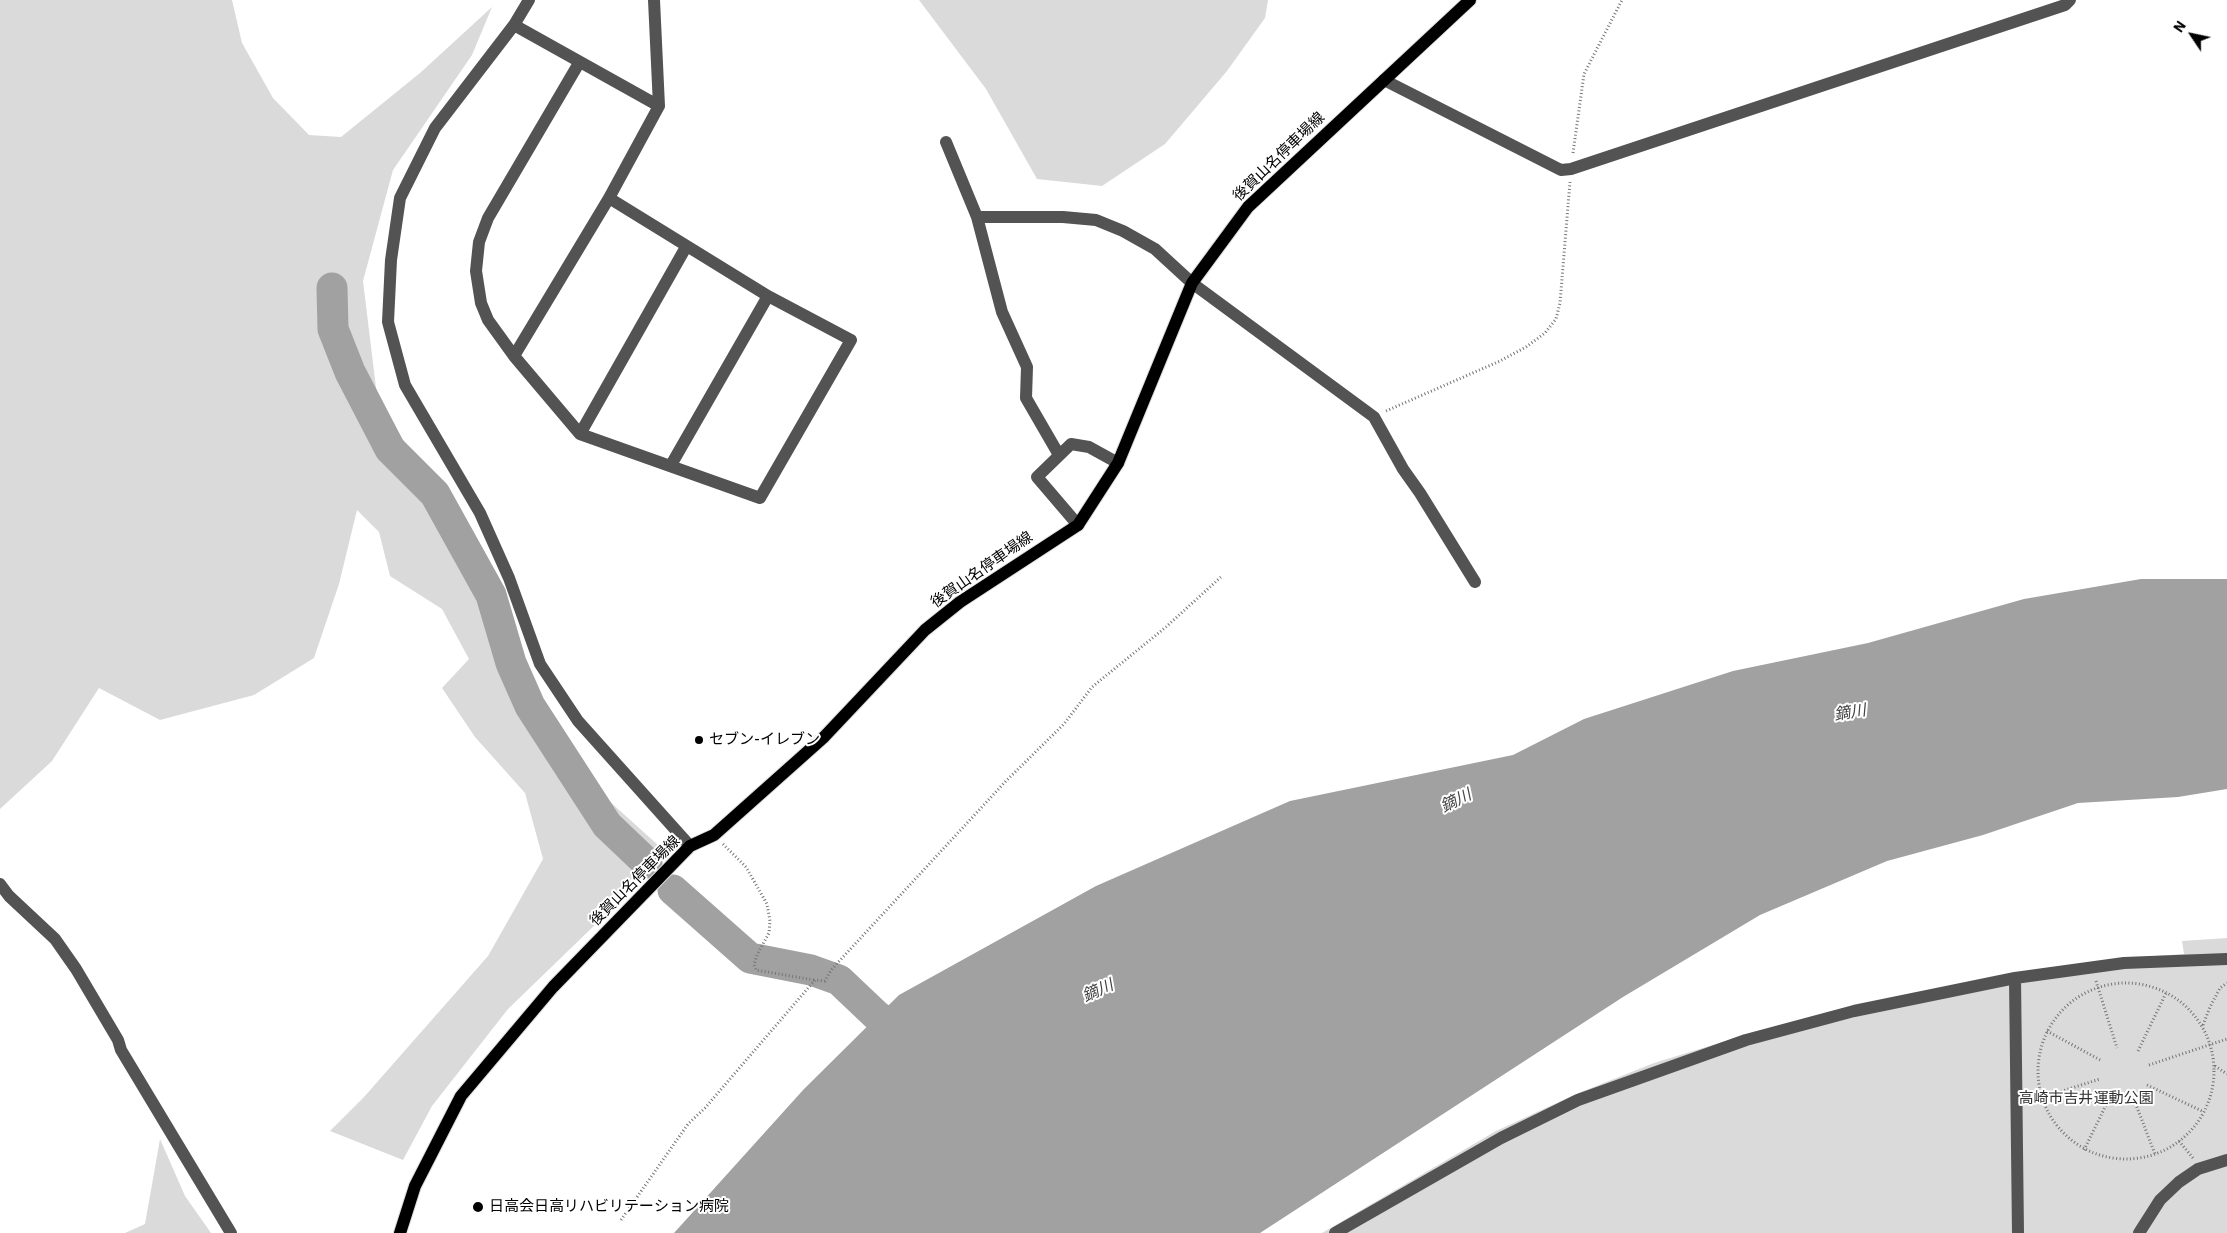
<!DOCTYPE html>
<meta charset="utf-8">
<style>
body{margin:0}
#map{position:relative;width:2227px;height:1233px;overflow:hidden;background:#fff;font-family:"IBM Plex Sans",sans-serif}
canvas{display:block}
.north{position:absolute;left:2167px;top:10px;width:50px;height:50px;-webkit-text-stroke:4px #fff;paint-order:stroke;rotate:304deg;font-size:14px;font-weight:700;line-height:20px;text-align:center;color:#000}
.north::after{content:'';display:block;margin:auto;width:18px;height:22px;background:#000;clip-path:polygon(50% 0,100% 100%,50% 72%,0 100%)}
</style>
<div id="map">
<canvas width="2227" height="1233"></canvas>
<div class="north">N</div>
</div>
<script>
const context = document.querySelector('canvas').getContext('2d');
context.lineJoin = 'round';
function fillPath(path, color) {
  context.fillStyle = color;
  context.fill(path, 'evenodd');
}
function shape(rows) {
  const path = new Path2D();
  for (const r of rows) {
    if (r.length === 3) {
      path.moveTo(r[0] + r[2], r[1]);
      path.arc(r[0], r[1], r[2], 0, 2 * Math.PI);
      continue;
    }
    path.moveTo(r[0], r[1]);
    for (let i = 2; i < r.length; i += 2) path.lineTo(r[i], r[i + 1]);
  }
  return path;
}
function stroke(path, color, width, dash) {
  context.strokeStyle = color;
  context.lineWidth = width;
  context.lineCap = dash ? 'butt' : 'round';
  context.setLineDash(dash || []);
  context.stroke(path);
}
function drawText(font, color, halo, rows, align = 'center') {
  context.font = font + ' "IBM Plex Sans","Noto Sans JP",sans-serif';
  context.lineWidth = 4;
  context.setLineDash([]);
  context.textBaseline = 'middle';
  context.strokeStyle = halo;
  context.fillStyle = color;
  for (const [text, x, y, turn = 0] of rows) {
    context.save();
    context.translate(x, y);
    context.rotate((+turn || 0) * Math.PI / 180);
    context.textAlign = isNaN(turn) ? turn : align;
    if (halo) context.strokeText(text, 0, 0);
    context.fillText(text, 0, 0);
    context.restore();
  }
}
fillPath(shape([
 [0,0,232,0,242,43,273,98,309,135,341,137,420,73,492,7,472,55,393,170,363,281,377,396,421,470,453,557,588,782,658,845,600,920,508,1009,432,1106,403,1160,330,1131,364,1097,488,956,543,859,525,793,475,737,442,688,469,659,442,609,390,576,379,532,357,510,339,584,314,658,254,695,160,720,99,688,52,761,0,809],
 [919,0,1268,0,1265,18,1227,71,1165,144,1102,186,1037,179,986,89],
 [2227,938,2227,1233,1322,1233,1496,1131,1576,1094,1654,1063,1745,1035,2124,958,2184,954,2182,941],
 [160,1139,185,1196,211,1233,125,1233,145,1224]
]), '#dadada');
fillPath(shape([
 [2141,579,2227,579,2227,789,2178,797,2078,803,1983,835,1887,861,1760,915,1623,997,1260,1233,674,1233,804,1089,899,995,1096,886,1290,801,1513,755,1584,719,1733,671,1868,643,2024,599]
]), '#a1a1a1');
stroke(shape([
 [332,288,333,329,350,372,390,449,435,494,491,595,511,663,530,706,607,825,647,863],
 [673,890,750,958,811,970,839,980,877,1016,911,1040]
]), '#a1a1a1', 31);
const major = shape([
 [400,1233,415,1186,461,1096,553,987,690,846,714,835,824,737,925,630,960,602,1078,525,1118,463,1192,283,1248,207,1470,0]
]);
stroke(major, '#dbdbdb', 14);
stroke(shape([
 [1573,153,1584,74,1622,0],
 [1386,411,1500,361,1526,347,1545,333,1556,319,1560,303,1570,182],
 [723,844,746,867,767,904,770,921,769,933,757,955,754,965,756,970,814,980],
 [2096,981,2117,1048],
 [2126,1071,88],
 [2203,1025,2210,1007,2220,988,2227,983],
 [2047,1031,2102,1061],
 [2138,1051,2166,993],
 [2149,1065,2227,1039],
 [2215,1066,2227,1074],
 [2147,1085,2204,1112],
 [2133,1097,2155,1154],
 [2031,1101,2100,1079],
 [2179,1141,2193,1158],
 [2084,1150,2111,1095],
 [621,1220,688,1124,705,1108,815,980,825,981,831,970,1006,781,1064,724,1092,687,1166,627,1222,576]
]), '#757575', 3, [1, 2.5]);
stroke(shape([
 [529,0,514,25,435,128,400,198,391,260,388,322,405,385,480,513,509,578,540,664,578,721,690,846],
 [514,25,659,106],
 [579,63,488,218,479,242,476,271,481,303,488,320,514,356,580,434,760,498,851,340,768,296,609,198],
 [1384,80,1561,170,1571,169,2065,5,2070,0],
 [946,142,977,217,1002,312,1027,367,1026,398,1059,455],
 [977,217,1063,217,1096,220,1123,231,1155,249,1192,283,1374,417,1403,469,1420,493,1475,582],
 [514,356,609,198,659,106,654,0],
 [580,434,686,247],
 [671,465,768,296],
 [1078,525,1037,477,1071,444,1089,447,1118,463],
 [0,884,9,896,55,939,76,969,118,1040,121,1050,231,1233],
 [2015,978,2018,1233],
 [1335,1233,1501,1138,1578,1100,1746,1040,1854,1011,2015,978,2124,963,2227,959],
 [2139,1233,2160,1200,2179,1182,2198,1169,2227,1160]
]), '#535353', 12);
stroke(major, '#000', 12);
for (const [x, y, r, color] of [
 [699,740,5,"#000"],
 [478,1207,6,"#000"]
]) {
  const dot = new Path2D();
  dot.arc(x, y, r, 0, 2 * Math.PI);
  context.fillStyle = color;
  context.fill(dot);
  stroke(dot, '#fff', 2);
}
drawText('15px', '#000', '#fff', [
 ["後賀山名停車場線",1279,157,-44],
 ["後賀山名停車場線",982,570,-35],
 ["後賀山名停車場線",635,881,-45]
]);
drawText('15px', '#000', '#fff', [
 ["セブン-イレブン",709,740],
 ["日高会日高リハビリテーション病院",489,1207]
], 'left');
drawText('15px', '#313131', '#fff', [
 ["高崎市吉井運動公園",2086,1099]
]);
drawText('italic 16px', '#424242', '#fff', [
 ["鏑川",1850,713,-9],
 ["鏑川",1456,801,-26],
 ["鏑川",1098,991,-24]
]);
</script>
